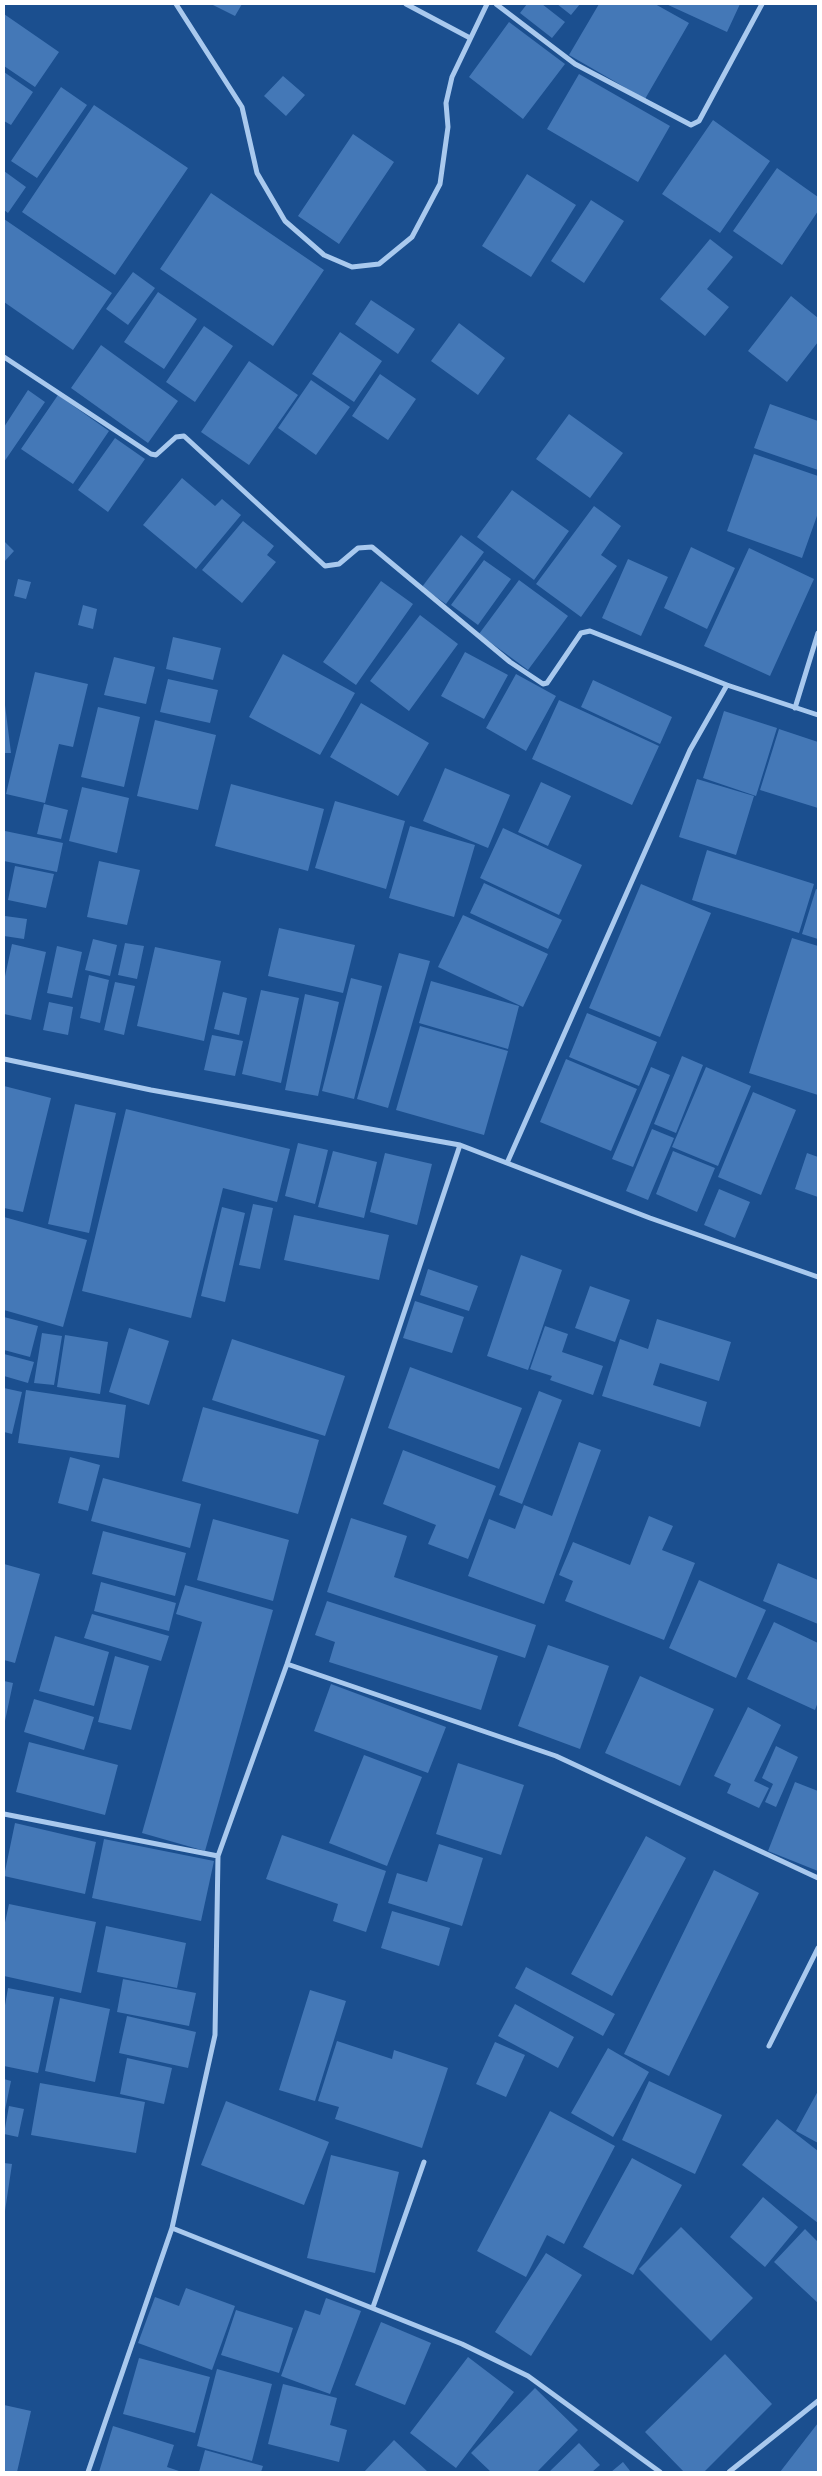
<!DOCTYPE html>
<style>
body{margin:0}
#map{position:relative;width:822px;height:2476px;overflow:hidden;background:#1b4f8f;font-family:"Roboto Condensed",sans-serif}
canvas{display:block}
.frame{position:absolute;inset:0;border:5px solid #fff;pointer-events:none}
</style>
<div id="map">
<canvas width="822" height="2476"></canvas>
<div class="frame"></div>
</div>
<script>
const context = document.querySelector('canvas').getContext('2d');
context.lineJoin = 'round';
function fillPath(path, color) {
  context.fillStyle = color;
  context.fill(path, 'evenodd');
}
function shape(rows) {
  const path = new Path2D();
  for (const r of rows) {
    path.moveTo(r[0], r[1]);
    for (let i = 2; i < r.length; i += 2) path.lineTo(r[i], r[i + 1]);
  }
  return path;
}
function stroke(path, color, width, dash) {
  context.strokeStyle = color;
  context.lineWidth = width;
  context.lineCap = dash ? 'butt' : 'round';
  context.setLineDash(dash || []);
  context.stroke(path);
}
fillPath(shape([
 [211,4,242,4,235,16],
 [527,4,542,4,565,22,552,38,520,13],
 [557,4,580,4,571,15],
 [599,4,655,4,689,23,645,99,569,55],
 [666,4,740,4,727,32],
 [4,14,59,52,35,87,4,66],
 [509,22,565,64,523,119,469,77],
 [4,72,33,92,11,125,4,121],
 [579,74,670,126,638,182,547,129],
 [283,76,305,95,286,116,264,96],
 [61,87,87,105,37,178,11,161],
 [94,105,188,168,115,275,22,212],
 [713,120,770,161,720,233,662,194],
 [353,134,394,162,339,244,298,216],
 [777,168,818,197,818,211,782,265,733,231],
 [4,171,26,187,8,213,4,210],
 [527,174,576,205,531,277,482,246],
 [211,193,324,270,273,346,160,269],
 [591,200,624,221,584,283,551,261],
 [4,219,112,293,73,350,4,302],
 [710,239,733,257,707,289,729,307,705,336,660,299],
 [133,272,155,288,128,325,106,309],
 [158,292,197,319,164,369,124,342],
 [791,296,818,318,818,342,787,382,748,351],
 [371,300,415,329,398,354,355,324],
 [459,323,505,358,478,395,431,361],
 [204,326,233,346,195,402,166,382],
 [340,332,382,361,354,402,312,374],
 [101,345,178,401,148,443,71,388],
 [249,361,298,395,249,465,201,432],
 [380,374,416,399,388,440,352,416],
 [311,380,350,407,316,455,278,428],
 [28,390,45,402,4,462,4,427],
 [58,395,109,431,73,484,21,449],
 [770,404,818,421,818,470,754,448],
 [569,414,623,453,590,498,536,459],
 [115,438,145,459,108,512,78,490],
 [754,454,818,476,818,513,802,558,727,531],
 [182,478,215,506,222,499,241,515,196,569,143,525],
 [512,490,569,531,534,580,477,537],
 [594,506,621,526,601,555,617,566,581,617,536,584],
 [243,521,274,546,267,555,276,562,242,603,202,570],
 [461,535,484,552,446,604,422,587],
 [4,541,14,551,4,562],
 [691,547,735,568,707,629,664,608],
 [749,548,814,579,770,676,704,646],
 [628,559,668,577,641,636,602,618],
 [484,560,511,579,478,625,451,605],
 [18,579,31,582,26,599,14,596],
 [519,580,568,616,528,670,479,634],
 [381,581,413,604,356,685,323,662],
 [83,605,97,609,93,629,78,625],
 [420,615,458,644,409,711,370,681],
 [173,637,221,648,213,680,166,669],
 [465,652,508,675,484,719,441,696],
 [283,654,355,693,320,755,249,717],
 [114,657,155,667,146,704,104,695],
 [35,672,88,684,73,747,59,744,45,803,6,794],
 [516,674,556,696,526,751,486,728],
 [168,679,218,690,210,723,160,712],
 [593,680,672,717,660,744,581,707],
 [4,697,11,753,4,753],
 [559,700,659,746,632,805,532,759],
 [361,703,429,743,398,796,330,757],
 [98,707,140,717,124,787,81,777],
 [724,711,777,728,756,796,703,778],
 [155,720,216,735,198,810,137,796],
 [779,729,818,742,818,808,760,790],
 [445,768,510,795,488,848,423,821],
 [697,779,754,796,736,855,679,837],
 [541,782,571,796,548,846,518,832],
 [231,784,324,809,308,871,215,846],
 [82,787,129,798,117,853,69,841],
 [335,801,405,821,386,889,315,868],
 [44,804,68,810,61,839,37,834],
 [410,826,475,845,454,917,389,898],
 [503,828,582,865,559,915,480,878],
 [5,831,63,843,57,872,4,861],
 [707,850,814,884,799,933,692,900],
 [99,861,140,870,127,925,87,917],
 [15,866,54,874,46,908,8,900],
 [484,883,562,920,548,949,470,913],
 [641,884,711,913,660,1037,589,1008],
 [816,889,818,890,818,939,802,934],
 [463,915,548,954,523,1007,438,967],
 [5,916,27,919,24,939,4,936],
 [279,928,355,945,343,993,268,976],
 [792,938,818,946,818,1095,749,1073],
 [93,939,117,945,110,976,85,970],
 [125,943,144,946,137,979,118,975],
 [12,944,46,952,31,1020,4,1014,4,981],
 [57,946,82,952,72,998,47,993],
 [155,947,221,961,204,1041,137,1026],
 [399,953,430,961,388,1108,357,1099],
 [89,975,109,980,100,1023,80,1018],
 [351,978,382,986,354,1099,322,1091],
 [431,981,519,1006,508,1049,419,1023],
 [115,982,135,986,124,1035,104,1030],
 [261,990,299,998,281,1083,242,1074],
 [223,992,247,998,239,1035,214,1029],
 [305,994,339,1002,318,1096,285,1090],
 [49,1002,73,1007,68,1035,43,1030],
 [587,1013,657,1042,639,1086,569,1057],
 [420,1026,508,1051,484,1135,396,1110],
 [212,1035,243,1041,235,1076,204,1070],
 [682,1056,703,1065,676,1133,654,1124],
 [566,1059,637,1089,611,1151,540,1122],
 [651,1067,670,1075,633,1167,612,1159],
 [706,1067,751,1086,718,1166,672,1147],
 [4,1086,51,1098,23,1212,4,1208],
 [753,1092,796,1110,761,1195,718,1177],
 [75,1104,116,1113,89,1233,48,1224],
 [126,1109,290,1149,277,1202,223,1188,191,1318,82,1291],
 [652,1129,674,1138,648,1200,626,1191],
 [298,1143,328,1150,315,1204,285,1196],
 [333,1151,377,1162,364,1218,318,1207],
 [673,1151,715,1168,697,1212,656,1194],
 [385,1153,432,1164,417,1225,370,1212],
 [807,1153,818,1157,818,1197,795,1189],
 [719,1189,750,1202,735,1238,704,1225],
 [253,1204,273,1208,260,1269,239,1265],
 [222,1207,245,1213,225,1302,201,1296],
 [294,1215,389,1235,379,1280,284,1260],
 [4,1217,87,1240,63,1327,4,1310],
 [521,1255,562,1270,528,1370,487,1356],
 [428,1269,478,1286,469,1311,420,1295],
 [590,1286,630,1300,615,1342,575,1328],
 [415,1301,464,1317,452,1353,403,1338],
 [4,1317,38,1326,30,1357,4,1350],
 [657,1319,731,1342,719,1381,660,1363,653,1385,707,1402,700,1427,602,1396,620,1339,648,1349],
 [545,1326,568,1334,562,1352,603,1366,593,1395,550,1380,552,1376,530,1369],
 [129,1328,169,1341,149,1405,109,1392],
 [42,1333,62,1336,54,1385,34,1383],
 [65,1335,108,1342,100,1394,57,1387],
 [232,1339,345,1376,325,1436,212,1400],
 [4,1354,34,1362,28,1383,4,1376],
 [410,1367,522,1408,499,1469,388,1428],
 [4,1388,22,1392,12,1434,4,1432],
 [26,1390,126,1405,119,1458,18,1443],
 [539,1391,562,1400,522,1504,499,1495],
 [203,1407,319,1440,298,1514,182,1481],
 [579,1442,601,1450,544,1604,468,1576,489,1519,515,1529,524,1505,552,1516],
 [403,1450,496,1486,468,1559,428,1544,436,1525,383,1504],
 [70,1457,100,1465,88,1511,58,1503],
 [103,1478,201,1504,190,1548,91,1521],
 [649,1516,673,1526,662,1550,695,1563,664,1640,565,1601,573,1581,559,1575,573,1542,630,1565],
 [351,1518,407,1536,394,1577,536,1625,525,1658,327,1592],
 [213,1519,289,1540,273,1601,197,1580],
 [103,1531,186,1553,175,1596,92,1574],
 [778,1563,818,1580,818,1624,763,1601],
 [4,1564,40,1574,15,1663,4,1660],
 [699,1580,766,1610,736,1678,669,1648],
 [101,1582,176,1603,169,1631,94,1611],
 [185,1585,273,1610,205,1851,142,1833,202,1622,176,1614],
 [327,1601,498,1656,481,1710,329,1662,335,1642,315,1635],
 [92,1614,169,1636,161,1661,84,1638],
 [774,1622,818,1643,818,1702,815,1710,747,1679],
 [55,1636,109,1652,94,1706,39,1691],
 [548,1645,609,1666,580,1749,518,1726],
 [115,1656,149,1666,131,1730,98,1722],
 [640,1676,714,1709,680,1786,605,1753],
 [4,1681,13,1683,5,1721,4,1721],
 [331,1684,446,1727,428,1773,314,1731],
 [34,1699,94,1717,84,1750,24,1732],
 [748,1707,781,1725,754,1781,769,1788,759,1808,727,1793,731,1784,714,1776],
 [29,1742,118,1765,105,1815,16,1792],
 [776,1746,798,1757,776,1807,765,1802,773,1784,762,1778],
 [364,1755,422,1777,387,1866,329,1843],
 [458,1763,524,1785,501,1855,436,1834],
 [795,1782,818,1791,818,1871,768,1851],
 [15,1823,96,1842,85,1894,4,1876],
 [282,1835,386,1871,366,1932,333,1921,338,1904,266,1879],
 [646,1836,686,1858,612,1996,571,1974],
 [104,1839,214,1861,201,1921,92,1898],
 [439,1844,483,1858,462,1926,388,1903,397,1873,427,1882],
 [714,1870,759,1893,669,2076,624,2054],
 [9,1904,96,1922,81,1993,4,1976,4,1927],
 [392,1911,450,1928,439,1966,381,1948],
 [106,1926,186,1943,177,1988,97,1972],
 [526,1967,615,2014,603,2036,515,1988],
 [123,1979,196,1993,189,2026,117,2012],
 [8,1988,54,1997,38,2073,4,2066,4,2011],
 [310,1990,346,2001,315,2101,279,2090],
 [60,1998,110,2009,95,2082,45,2071],
 [515,2004,574,2037,558,2068,498,2036],
 [127,2016,196,2032,188,2068,119,2053],
 [337,2041,392,2059,394,2050,448,2068,422,2148,335,2119,339,2107,318,2101],
 [495,2042,525,2055,506,2097,476,2084],
 [608,2048,649,2072,613,2137,571,2113],
 [127,2058,172,2068,164,2104,120,2094],
 [4,2079,11,2081,5,2110,4,2110],
 [649,2081,722,2115,695,2174,622,2140],
 [40,2083,145,2102,136,2153,31,2135],
 [818,2091,818,2143,796,2131],
 [226,2101,329,2142,304,2205,201,2165],
 [9,2106,24,2109,18,2137,4,2134],
 [550,2111,615,2146,564,2244,547,2235,526,2277,477,2251],
 [777,2119,818,2151,818,2223,742,2165],
 [331,2155,399,2172,375,2273,307,2258],
 [632,2158,682,2185,633,2275,583,2247],
 [4,2163,12,2164,5,2211,4,2211],
 [763,2197,798,2227,765,2267,730,2237],
 [681,2227,753,2298,711,2341,639,2269],
 [805,2229,818,2242,818,2303,774,2262],
 [546,2253,582,2275,531,2356,495,2332],
 [186,2288,235,2306,212,2370,138,2343,155,2297,179,2306],
 [326,2298,361,2311,330,2394,281,2376,305,2310,320,2315],
 [236,2310,293,2328,279,2373,221,2355],
 [381,2322,431,2343,405,2405,355,2385],
 [725,2354,772,2404,704,2472,684,2472,645,2432],
 [468,2357,514,2392,456,2468,410,2433],
 [139,2358,210,2377,195,2433,123,2414],
 [217,2369,272,2384,252,2461,197,2446],
 [283,2384,337,2398,330,2425,347,2430,339,2462,268,2444],
 [535,2388,578,2430,537,2472,491,2472,471,2453],
 [4,2405,31,2411,17,2472,4,2472],
 [818,2423,818,2472,780,2472],
 [113,2426,174,2445,167,2467,182,2472,99,2472],
 [394,2440,428,2472,364,2472],
 [579,2443,600,2465,592,2472,549,2472],
 [205,2450,263,2466,261,2472,199,2472],
 [623,2462,631,2472,611,2472]
]), '#4478b7');
stroke(shape([
 [176,4,242,107,257,173,285,221,324,255,352,267,379,264,412,237,440,184,448,127,446,103,452,77,487,4],
 [406,4,470,38],
 [496,4,575,64,691,125,699,121,762,4],
 [4,357,151,454,156,455,176,437,184,436,325,566,339,564,358,548,372,547,510,662,543,684,547,683,581,633,590,631,727,685],
 [795,708,818,633],
 [4,1059,151,1090,460,1145,650,1218,818,1277],
 [507,1163,690,750,727,685,818,715],
 [287,1664,556,1756,818,1878],
 [4,1814,218,1856],
 [769,2046,818,1948],
 [172,2228,462,2344,528,2376,660,2472],
 [373,2307,424,2162],
 [88,2472,172,2228,215,2035,218,1856,287,1664,460,1145],
 [729,2472,818,2401]
]), '#a9c9ee', 5);
</script>
